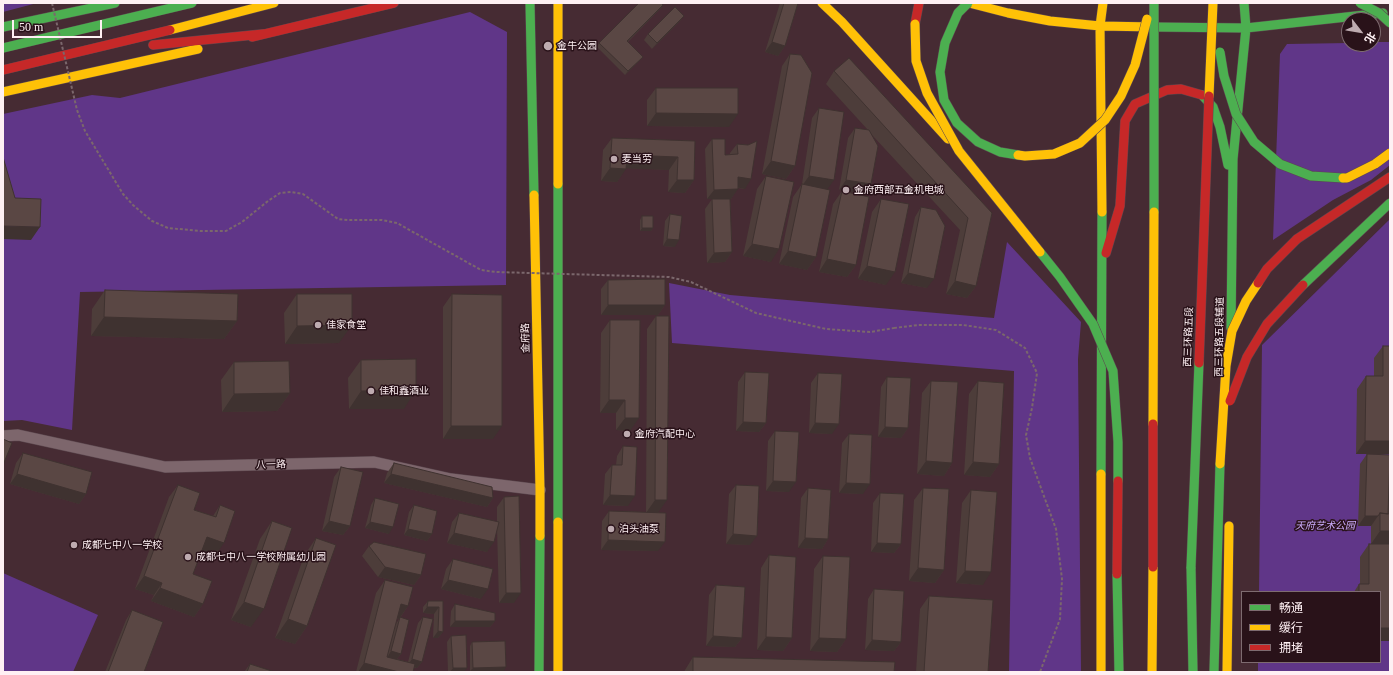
<!DOCTYPE html>
<meta charset="utf-8">
<style>
body{margin:0}
#map{position:relative;width:1393px;height:675px;overflow:hidden;background:#462b33;font-family:"Times New Roman","Noto Sans SC",serif}
canvas{display:block}
.frame{position:absolute;inset:0;border:4px solid #fef0f3;pointer-events:none}
.legend{position:absolute;left:1241px;top:591px;width:140px;height:72px;box-sizing:border-box;background:#291219;border:1px solid #7e6b70;margin:0;padding:5px 7px;list-style:none;font-size:12px;color:#fef0f3}
.legend li{display:flex;align-items:center;gap:8px;height:20px}
.legend b{width:20px;border:1px solid #7e6b70}
.north{position:absolute;left:1341px;top:12px;width:40px;height:40px;box-sizing:border-box;background:#291219;border:1px solid #7e6b70;border-radius:50%;rotate:121deg;font-size:11px;font-weight:700;line-height:16px;text-align:center;color:#fef0f3}
.north::after{content:'';display:block;margin:auto;width:14px;height:18px;background:#beabb0;clip-path:polygon(50% 0,100% 100%,50% 72%,0 100%)}
.scale{position:absolute;left:12px;top:20px;width:90px;height:18px;box-sizing:border-box;border:2px solid #fef0f3;border-top:0;padding-left:5px;font-size:12px;line-height:14px;white-space:nowrap;color:#fef0f3;-webkit-text-stroke:3px #291219;paint-order:stroke}
</style>
<div id="map">
<canvas width="1393" height="675"></canvas>
<div class="frame"></div>
<ul class="legend">
<li><b style="height:5px;background:#4caf50"></b>畅通</li>
<li><b style="height:5px;background:#ffc107"></b>缓行</li>
<li><b style="height:5px;background:#c62828"></b>拥堵</li>
</ul>
<div class="north">北</div>
<div class="scale">50 m</div>
</div>
<script>
const context = document.querySelector('canvas').getContext('2d');
context.lineJoin = 'round';
function fillPath(path, color) {
  context.fillStyle = color;
  context.fill(path, 'evenodd');
}
function shape(rows) {
  const path = new Path2D();
  for (const r of rows) {
    path.moveTo(r[0], r[1]);
    for (let i = 2; i < r.length; i += 2) path.lineTo(r[i], r[i + 1]);
  }
  return path;
}
function stroke(path, color, width, dash) {
  context.strokeStyle = color;
  context.lineWidth = width;
  context.lineCap = dash ? 'butt' : 'round';
  context.setLineDash(dash || []);
  context.stroke(path);
}
function drawText(font, color, halo, rows, align = 'center') {
  context.font = font + ' "Times New Roman","Noto Sans SC",serif';
  context.lineWidth = 3;
  context.setLineDash([]);
  context.textBaseline = 'middle';
  context.strokeStyle = halo;
  context.fillStyle = color;
  for (const [text, x, y, turn = 0] of rows) {
    context.save();
    context.translate(x, y);
    context.rotate((+turn || 0) * Math.PI / 180);
    context.textAlign = isNaN(turn) ? turn : align;
    if (halo) context.strokeText(text, 0, 0);
    context.fillText(text, 0, 0);
    context.restore();
  }
}
fillPath(shape([
 [3,3,37,3,3,12],
 [470,12,507,32,506,285,80,292,72,430,22,420,3,421,3,114,92,95,120,98],
 [1373,42,1390,42,1390,165,1371,180,1333,200,1273,240,1280,54,1287,44,1349,43,1349,44,1373,44],
 [1390,219,1390,672,1258,672,1258,662,1380,662,1380,592,1259,592,1262,345],
 [1007,242,1081,322,1078,359,1081,672,1009,672,1014,371,672,343,669,283,730,295,994,318],
 [3,573,98,615,73,672,3,672]
]), '#603688');
const street = shape([
 [3,436,18,435,165,467,374,462,451,479,540,490]
]);
const fast = shape([
 [530,3,534,195],
 [3,27,115,3],
 [1154,27,1246,28,1383,13],
 [3,48,192,3],
 [1202,95,1213,107,1220,127,1228,165],
 [558,184,558,522],
 [1231,328,1233,159,1246,28,1244,3],
 [1101,474,1102,212],
 [1191,567,1193,672],
 [1117,574,1119,672],
 [539,672,540,536]
]);
const slow = shape([
 [558,3,558,184],
 [822,3,842,22,948,139],
 [969,3,1008,13,1050,21,1100,26,1154,27],
 [170,30,274,3],
 [3,92,198,49],
 [534,195,540,490,540,536],
 [1102,212,1100,26,1103,3],
 [558,522,558,672],
 [1101,672,1101,474],
 [1152,672,1153,567],
 [1227,672,1229,526]
]);
const jam = shape([
 [915,24,919,3],
 [252,37,394,3],
 [153,45,263,34],
 [3,70,170,30],
 [1297,239,1390,177],
 [1106,253,1120,206,1125,121,1135,104,1167,90,1181,89,1202,95]
]);
stroke(street, '#5c484f', 12);
stroke(fast, '#5c484f', 10);
stroke(slow, '#5c484f', 10);
stroke(jam, '#5c484f', 10);
stroke(shape([
 [894,328,918,325,963,325,996,330,1025,348,1037,373,1032,408,1026,435,1030,458,1056,529,1062,579,1060,619,1040,672]
]), '#7b676c', 2, [3, 2]);
stroke(street, '#7d666c', 11);
stroke(fast, '#4caf50', 9);
stroke(slow, '#ffc107', 9);
stroke(jam, '#c62828', 9);
const fastBridge = shape([
 [968,3,958,13,945,43,940,72,944,100,957,123,978,142,1000,152,1018,155],
 [1360,3,1379,13,1390,23],
 [1220,52,1224,76,1236,114,1254,142,1280,164,1311,176,1343,178],
 [1154,212,1154,3],
 [1040,252,1060,277,1093,324,1113,371,1118,442,1118,481],
 [1303,285,1390,203],
 [1191,567,1199,363],
 [1214,671,1220,464]
]);
const slowBridge = shape([
 [915,24,916,61,927,93,959,151,1040,252],
 [1209,96,1213,3],
 [1018,155,1025,156,1054,154,1080,143,1105,120,1121,96,1135,65,1147,19],
 [1343,178,1347,178,1375,164,1390,153],
 [1153,424,1154,212],
 [1220,464,1226,366,1232,331,1246,301,1258,283]
]);
const jamBridge = shape([
 [1258,283,1267,269,1297,239],
 [1199,363,1209,96],
 [1230,401,1247,357,1267,324,1303,285],
 [1153,567,1153,424],
 [1117,574,1118,481]
]);
stroke(fastBridge, '#5c484f', 10, []);
stroke(slowBridge, '#5c484f', 10, []);
stroke(jamBridge, '#5c484f', 10, []);
stroke(shape([
 [52,3,77,110,85,131,123,194,133,205,152,221,168,228,201,231,226,231,242,222,268,201,280,193,291,192,303,194,338,219,348,220,382,220,397,223,481,270,496,272,669,277,691,282,756,313,826,329,870,332,894,328]
]), '#7b676c', 2, [3, 2]);
stroke(fastBridge, '#4caf50', 9);
stroke(slowBridge, '#ffc107', 9);
stroke(jamBridge, '#c62828', 9);
fillPath(shape([
 [780,3,798,3,785,46,778,56,765,52],
 [663,5,661,8,628,42,640,60,625,75,597,47,599,43],
 [684,16,679,22,652,49,644,40,648,34],
 [790,54,795,166,786,179,762,174,782,66],
 [834,71,992,213,976,286,967,298,946,294,960,230,872,135,865,194,839,190,848,138,855,128,868,130,826,84],
 [656,88,729,127,647,126,647,100],
 [819,108,827,189,816,257,807,270,779,264,793,197,802,184,812,118],
 [612,138,695,141,694,180,685,193,668,192,669,170,626,168,617,182,601,181,603,150],
 [712,139,725,155,730,155,730,153,737,144,745,189,738,188,731,199,730,199,732,252,725,262,707,263,705,209,712,199,707,199,705,149],
 [766,176,771,262,743,256,757,189],
 [842,191,856,265,847,277,819,272,833,204],
 [881,199,886,285,858,279,872,212],
 [921,207,927,288,901,283,915,217],
 [670,214,675,247,663,246,665,221],
 [642,216,653,228,651,231,640,231,640,220],
 [608,280,665,305,658,315,601,315,601,289],
 [105,290,237,321,224,339,91,336,92,309],
 [297,294,339,343,285,344,284,313],
 [452,294,493,439,443,439,443,307],
 [656,316,658,551,601,550,602,521,609,511,646,512,647,329],
 [610,320,630,431,616,430,616,413,600,413,601,333],
 [1383,346,1390,454,1356,454,1357,389,1366,376,1374,376,1374,358],
 [361,360,404,409,349,409,348,378],
 [234,362,290,393,277,411,222,412,221,380],
 [745,372,766,423,759,432,736,431,738,382],
 [818,373,832,434,809,433,811,383],
 [887,377,908,428,901,438,878,437,881,387],
 [931,381,952,463,944,476,917,474,922,393],
 [978,381,999,464,990,477,964,475,969,394],
 [775,431,789,492,766,491,768,441],
 [849,434,863,494,839,493,842,443],
 [623,446,628,506,603,505,605,474,612,465,616,465,617,456],
 [23,453,86,494,79,504,10,484,16,463],
 [1367,454,1390,455,1390,641,1380,641,1380,592,1354,592,1359,584,1360,584,1360,557,1369,544,1371,544,1371,526,1358,526,1360,464],
 [394,463,493,498,487,507,384,483,387,473],
 [341,467,350,526,343,535,322,531,334,477],
 [178,485,194,510,213,516,220,505,215,556,202,551,193,574,203,604,194,617,151,601,154,595,135,589,169,497],
 [736,485,750,545,726,544,729,494],
 [808,488,828,539,822,549,798,548,801,498],
 [923,488,944,570,935,583,909,581,914,500],
 [971,490,983,585,956,583,962,503],
 [880,493,901,544,894,553,871,552,873,503],
 [504,497,514,603,499,603,497,528,487,552,447,543,452,522,459,513,497,522,497,507],
 [375,498,389,534,365,528,371,505],
 [414,505,432,534,427,541,404,535,409,512],
 [272,521,251,627,231,620,260,539],
 [316,538,307,626,295,644,275,638,304,556],
 [369,546,421,575,414,585,378,577,362,556],
 [769,555,792,638,783,651,757,650,761,568],
 [823,556,846,639,837,652,810,651,814,569],
 [453,559,481,599,441,589,446,569],
 [385,580,408,606,400,618,401,654,397,659,408,662,418,623,423,617,422,662,417,668,414,668,413,672,356,672,376,593],
 [397,619,399,619,396,624],
 [716,585,742,638,735,647,706,646,709,595],
 [874,589,901,642,894,651,865,650,868,599],
 [929,596,988,672,916,672,920,609],
 [428,601,443,601,443,632,438,638,433,638,434,614,423,613,423,607],
 [455,604,495,621,490,627,450,627,451,611],
 [132,610,144,672,105,672,126,620],
 [451,636,464,672,448,672,447,642],
 [472,642,504,671,470,671,470,646],
 [693,657,894,672,684,672,685,670],
 [250,664,275,672,244,672]
]), '#4d3d3a');
fillPath(shape([
 [663,5,661,8,625,44,627,41],
 [684,16,679,22,652,49,657,43],
 [772,42,785,46,778,56,765,52],
 [643,57,625,75,628,71],
 [656,113,738,114,729,127,647,126],
 [627,155,678,157,669,170,618,168],
 [771,161,795,166,786,179,762,174],
 [610,168,626,169,617,182,601,181],
 [809,176,834,180,827,190,802,186],
 [738,177,751,179,745,189,731,186],
 [677,180,694,180,685,193,668,192],
 [846,180,871,184,865,194,839,190],
 [738,189,731,199,707,199,714,190],
 [3,226,40,227,31,240,3,239],
 [642,228,653,228,651,231,640,231],
 [667,239,679,240,675,247,663,246],
 [752,244,779,249,771,262,743,256],
 [788,251,816,257,807,270,779,264],
 [732,252,725,262,707,263,714,253],
 [827,259,856,265,847,277,819,272],
 [867,266,895,272,886,285,858,279],
 [908,273,934,279,927,288,901,283],
 [955,281,976,286,967,298,946,294],
 [608,305,665,305,658,315,601,315],
 [104,317,237,321,224,339,91,336],
 [352,325,339,343,285,344,297,326],
 [416,390,404,409,349,409,361,391],
 [290,393,277,411,222,412,234,394],
 [609,400,625,400,616,413,600,413],
 [625,418,639,418,630,431,616,430],
 [743,422,766,423,759,432,736,431],
 [815,423,839,424,832,434,809,433],
 [451,426,502,426,493,439,443,439],
 [885,427,908,428,901,438,878,437],
 [1365,441,1390,441,1390,454,1356,454],
 [926,461,952,463,944,476,917,474],
 [973,462,999,464,990,477,964,475],
 [17,474,86,494,79,504,10,484],
 [391,474,493,498,487,507,384,483],
 [773,481,796,482,789,492,766,491],
 [846,483,870,484,863,494,839,493],
 [610,495,635,496,628,506,603,505],
 [655,500,667,500,658,513,646,513],
 [1365,516,1378,516,1371,526,1358,526],
 [329,521,350,526,343,535,322,531],
 [370,522,393,527,389,534,365,528],
 [408,529,432,534,427,541,404,535],
 [1380,531,1390,531,1390,544,1371,544],
 [454,533,494,542,487,552,447,543],
 [733,534,757,536,750,545,726,544],
 [207,537,224,543,215,556,198,550],
 [805,538,828,539,822,549,798,548],
 [608,540,665,542,658,551,601,550],
 [877,543,901,544,894,553,871,552],
 [385,567,421,575,414,585,378,577],
 [918,568,944,570,935,583,909,581],
 [965,571,991,572,983,585,956,583],
 [144,576,162,583,154,595,135,589],
 [448,580,488,589,481,599,441,589],
 [160,588,203,604,194,617,151,601],
 [506,593,521,593,514,603,499,603],
 [244,602,264,609,251,627,231,620],
 [401,604,408,606,399,619,392,617],
 [427,607,439,607,434,614,423,613],
 [288,619,307,626,295,644,275,638],
 [455,621,495,621,490,627,450,627],
 [1380,628,1390,628,1390,641,1380,641],
 [438,631,443,632,438,638,433,638],
 [713,636,742,638,735,647,706,646],
 [766,637,792,638,783,651,757,650],
 [819,638,846,639,837,652,810,651],
 [872,640,901,642,894,651,865,650],
 [391,651,401,654,396,660,387,658],
 [412,659,422,662,417,668,407,666],
 [364,663,399,672,358,672],
 [506,667,504,671,470,671,473,668],
 [453,668,467,668,464,672,450,672]
]), '#3f3230');
const building = shape([
 [639,3,661,3,663,5,627,41,643,57,628,71,599,43,639,3],
 [784,3,798,3,785,46,772,42,784,3],
 [675,7,684,16,657,43,648,34,675,7],
 [790,54,801,55,812,73,795,166,771,161,790,54],
 [849,58,992,213,976,286,955,281,968,218,834,71,849,58],
 [656,88,738,88,738,114,656,113,656,88],
 [819,108,844,112,834,180,809,176,819,108],
 [855,128,869,130,878,146,871,184,846,180,855,128],
 [612,138,695,141,694,180,677,180,678,157,627,155,626,169,610,168,612,138],
 [712,139,725,139,725,155,738,154,737,144,748,145,757,141,751,179,738,177,738,189,714,190,712,139],
 [3,157,15,198,41,199,40,227,3,226,3,157],
 [766,176,794,182,779,249,752,244,766,176],
 [802,184,830,190,816,257,788,251,802,184],
 [842,191,869,197,856,265,827,259,842,191],
 [712,199,730,199,732,252,714,253,712,199],
 [881,199,909,204,895,272,867,266,881,199],
 [921,207,936,210,945,226,934,279,908,273,921,207],
 [670,214,682,216,679,240,667,239,670,214],
 [642,216,653,216,653,228,642,228,642,216],
 [665,279,665,305,608,305,608,280,665,279],
 [105,290,238,294,237,321,104,317,105,290],
 [297,294,352,294,352,325,297,326,297,294],
 [452,294,502,295,502,426,451,426,452,294],
 [656,316,669,316,667,500,655,500,656,316],
 [610,320,640,320,639,418,625,418,625,400,609,400,610,320],
 [1383,346,1390,346,1390,441,1365,441,1366,376,1383,376,1383,346],
 [416,359,416,390,361,391,361,360,416,359],
 [289,361,290,393,234,394,234,362,289,361],
 [745,372,769,373,766,423,743,422,745,372],
 [818,373,842,374,839,424,815,423,818,373],
 [887,377,911,378,908,428,885,427,887,377],
 [931,381,958,382,952,463,926,461,931,381],
 [978,381,1004,383,999,464,973,462,978,381],
 [775,431,799,432,796,482,773,481,775,431],
 [849,434,872,435,870,484,846,483,849,434],
 [3,439,12,443,3,465,3,439],
 [623,446,637,447,635,496,610,495,612,465,622,465,623,446],
 [23,453,92,472,86,494,17,474,23,453],
 [1367,454,1390,455,1388,514,1380,513,1378,516,1365,516,1367,454],
 [394,463,492,487,493,498,391,474,394,463],
 [341,467,363,472,350,526,329,521,341,467],
 [178,485,200,493,194,510,216,517,220,505,235,511,224,543,207,537,193,574,212,581,203,604,160,588,162,583,144,576,178,485],
 [736,485,759,486,757,536,733,534,736,485],
 [808,488,831,490,828,539,805,538,808,488],
 [923,488,949,489,944,570,918,568,923,488],
 [971,490,997,492,991,572,965,571,971,490],
 [880,493,904,494,901,544,877,543,880,493],
 [519,496,521,593,506,593,504,497,519,496],
 [375,498,399,504,393,527,370,522,375,498],
 [414,505,437,511,432,534,408,529,414,505],
 [609,511,666,513,665,542,608,540,609,511],
 [459,513,499,522,494,542,454,533,459,513],
 [1380,513,1390,514,1390,531,1380,531,1380,513],
 [272,521,292,528,264,609,244,602,272,521],
 [316,538,336,545,307,626,288,619,316,538],
 [374,542,426,554,421,575,385,567,369,546,374,542],
 [1369,544,1390,544,1390,628,1380,628,1380,592,1359,592,1359,584,1369,584,1369,544],
 [769,555,796,557,792,638,766,637,769,555],
 [823,556,850,557,846,639,819,638,823,556],
 [453,559,493,569,488,589,448,580,453,559],
 [385,580,413,587,408,606,401,604,387,657,415,664,413,672,399,672,364,663,385,580],
 [716,585,745,587,742,638,713,636,716,585],
 [874,589,904,591,901,642,872,640,874,589],
 [929,596,993,600,988,672,924,672,929,596],
 [428,601,443,601,443,632,438,631,439,607,427,607,428,601],
 [455,604,495,613,495,621,455,621,455,604],
 [132,610,163,622,144,672,108,672,132,610],
 [400,617,409,620,401,654,391,651,400,617],
 [423,617,433,619,422,662,412,659,423,617],
 [466,635,467,668,453,668,451,636,466,635],
 [505,641,506,667,473,668,472,642,505,641],
 [693,657,895,662,894,672,693,672,693,657],
 [250,664,275,672,247,672,250,664]
]);
fillPath(building, '#5a4744');
stroke(building, '#3f3230', 1);
for (const [x, y, r, color] of [
 [548,46,5,"#beabb0"],
 [614,159,4,"#beabb0"],
 [846,190,4,"#beabb0"],
 [318,325,4,"#beabb0"],
 [371,391,4,"#beabb0"],
 [627,434,4,"#beabb0"],
 [611,529,4,"#beabb0"],
 [74,545,4,"#beabb0"],
 [188,557,4,"#beabb0"]
]) {
  const dot = new Path2D();
  dot.arc(x, y, r, 0, 2 * Math.PI);
  context.fillStyle = color;
  context.fill(dot);
  stroke(dot, '#291219', 1.5);
}
drawText('10px', '#fef0f3', '#291219', [
 ["金牛公园",557,46],
 ["麦当劳",622,159],
 ["金府西部五金机电城",854,190],
 ["佳家食堂",326,325],
 ["佳和鑫酒业",379,391],
 ["金府汽配中心",635,434],
 ["泊头油泵",619,529],
 ["成都七中八一学校",82,545],
 ["成都七中八一学校附属幼儿园",196,557]
], 'left');
drawText('10px', '#fef0f3', '#291219', [
 ["西三环路五段",1189,337,-88],
 ["西三环路五段辅道",1220,337,-89],
 ["金府路",526,338,-91],
 ["八一路",271,465,-1]
]);
drawText('italic 10px', '#ccacfe', '#291219', [
 ["天府艺术公园",1325,526]
]);
</script>
